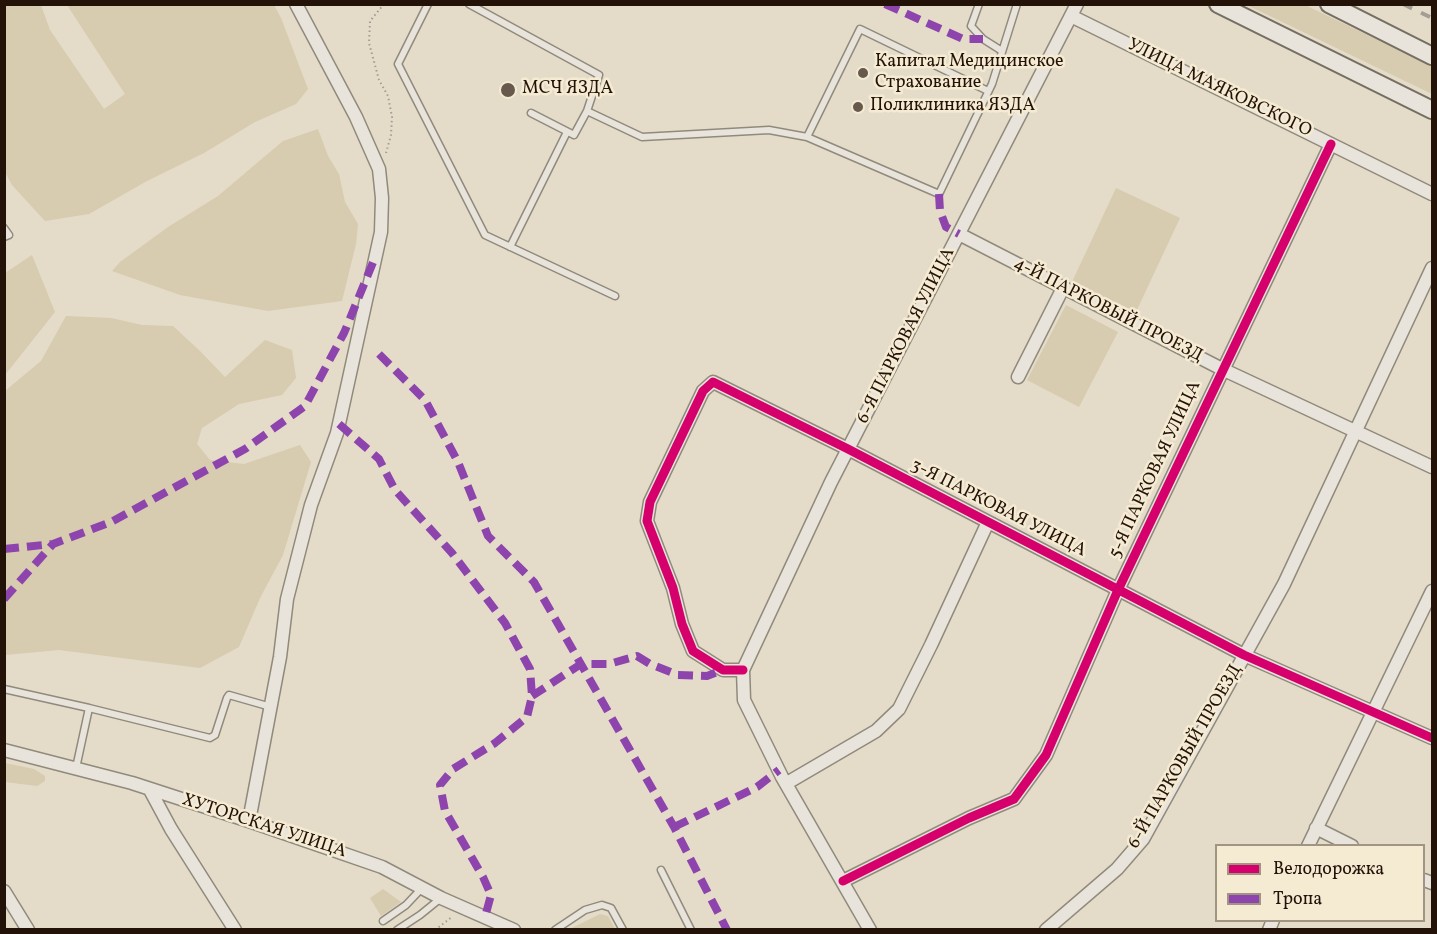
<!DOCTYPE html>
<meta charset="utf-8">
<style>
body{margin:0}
#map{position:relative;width:1437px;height:934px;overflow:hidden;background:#e4dcc8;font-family:Vollkorn,serif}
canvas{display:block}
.frame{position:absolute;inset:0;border:6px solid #231208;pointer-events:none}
.legend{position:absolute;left:1215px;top:844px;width:210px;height:78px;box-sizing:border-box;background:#f5ebd3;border:2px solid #a19482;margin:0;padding:8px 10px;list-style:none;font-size:18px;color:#231208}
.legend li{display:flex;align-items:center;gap:12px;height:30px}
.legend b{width:30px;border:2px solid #a19482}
</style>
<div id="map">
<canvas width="1437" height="934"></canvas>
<div class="frame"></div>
<ul class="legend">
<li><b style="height:8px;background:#d6006c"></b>Велодорожка</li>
<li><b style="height:8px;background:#8e44ad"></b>Тропа</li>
</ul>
</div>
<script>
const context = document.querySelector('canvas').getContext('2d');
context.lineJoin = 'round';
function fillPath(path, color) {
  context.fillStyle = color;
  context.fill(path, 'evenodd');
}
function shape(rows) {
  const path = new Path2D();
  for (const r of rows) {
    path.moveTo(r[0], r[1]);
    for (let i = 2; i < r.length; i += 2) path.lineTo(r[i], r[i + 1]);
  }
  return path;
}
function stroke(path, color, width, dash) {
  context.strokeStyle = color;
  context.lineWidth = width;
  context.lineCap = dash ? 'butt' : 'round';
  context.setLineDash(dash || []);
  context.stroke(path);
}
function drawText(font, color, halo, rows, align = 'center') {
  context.font = font + ' Vollkorn,serif';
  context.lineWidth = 5;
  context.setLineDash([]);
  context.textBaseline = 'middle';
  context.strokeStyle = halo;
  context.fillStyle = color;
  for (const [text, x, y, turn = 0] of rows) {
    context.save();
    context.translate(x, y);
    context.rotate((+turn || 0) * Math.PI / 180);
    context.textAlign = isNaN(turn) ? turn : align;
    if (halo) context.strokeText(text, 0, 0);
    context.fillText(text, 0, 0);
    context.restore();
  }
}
fillPath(shape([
 [4,5,41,5,50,30,104,109,125,94,67,5,274,5,281,18,308,89,296,104,255,122,204,153,147,181,89,214,45,221,12,185,5,172],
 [1247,5,1305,5,1432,66,1432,94],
 [318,129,328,156,339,174,345,202,358,224,356,244,342,301,268,311,180,295,112,271,120,262,168,227,218,196,283,141],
 [1116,188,1180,218,1136,312,1072,282],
 [32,255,55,312,5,375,5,273],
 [1066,305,1118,332,1079,407,1027,380],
 [66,316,111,318,142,325,173,326,201,352,225,377,265,340,292,350,296,378,282,395,239,404,202,428,197,444,210,460,244,464,300,445,311,462,283,555,260,598,239,647,200,668,59,650,5,655,5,391,41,361],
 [5,763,34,769,45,776,45,781,37,786,5,782],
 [383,889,401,902,381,916,370,898],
 [600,914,608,916,615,929,570,929]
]), '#d7cbb0');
const lane = shape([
 [428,4,398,64,485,235,615,296],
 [469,4,599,75,587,111,574,135,531,113],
 [979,4,971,26,983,39,1002,51],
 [988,91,860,29,807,137,939,194,992,84,1017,4],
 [587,111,642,137,769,130,807,137],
 [4,228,9,235,4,237],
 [510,247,567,132],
 [4,689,89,708],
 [76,768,89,708,210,738,215,735,227,698,229,695,271,707],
 [661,870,691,930],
 [383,921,406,905,422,888],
 [397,930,420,915,441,898],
 [555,930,585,910,602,905,611,908,623,930]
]);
const street = shape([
 [1071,16,1432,194],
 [959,234,1222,369,1432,467],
 [1018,377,1063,288],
 [743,670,723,670,693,651,682,624,673,588,647,521,650,502,703,391,713,382,848,449,1244,655,1432,738],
 [4,750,132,783,249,821,382,867,441,898,514,930],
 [787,783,876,731,899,709,931,645,988,522],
 [150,790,171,829,235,930],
 [249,821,280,657,287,599,311,505,337,433,381,232,382,198,379,169,356,117,296,4],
 [1316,828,1352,846],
 [1308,846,1432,591],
 [1424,880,1432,883],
 [843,881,969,818,1014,799,1046,755,1118,590,1331,144],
 [4,891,28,930],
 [870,930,782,777,744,700,743,670,831,482,1077,4],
 [1046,930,1117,869,1143,839,1284,584,1432,268],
 [1269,930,1273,920]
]);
const secondary = shape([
 [1218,4,1432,110],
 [1329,4,1432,56]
]);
stroke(lane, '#908a7d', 9);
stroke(street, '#908a7d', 15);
stroke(secondary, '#756e63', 20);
stroke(shape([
 [384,4,370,21,369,43,379,80,388,96,392,117,391,135,386,153],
 [435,930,452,917]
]), '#a39d95', 2, [1.5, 3]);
stroke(lane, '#e9e4db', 6);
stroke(street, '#e9e4db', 12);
stroke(secondary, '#e9e4db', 16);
stroke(shape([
 [1403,4,1432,18]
]), '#a39d95', 4, [10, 10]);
stroke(shape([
 [885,4,963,39,983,39],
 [939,194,940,211,946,227,959,234],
 [379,354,425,400,458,462,488,536,534,582,674,827,727,930],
 [339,424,379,459,395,490,452,553,505,623,530,669,532,696,527,717,495,743,453,769,440,785,445,811,483,877,491,895,485,917],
 [4,549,53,544],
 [4,599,53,544,111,522,245,449,305,406,344,333,374,260],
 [532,696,581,664,609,664,637,656,650,664,678,675,707,676,723,670],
 [674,827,757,787,779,770]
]), '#8e44ad', 8, [15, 8]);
stroke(shape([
 [743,670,723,670,693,651,682,624,673,588,647,521,650,502,703,391,713,382,848,449,1244,655,1432,738],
 [843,881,969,818,1014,799,1046,755,1118,590,1331,144]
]), '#d6006c', 9);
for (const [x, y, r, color] of [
 [863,73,6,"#67594b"],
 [508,90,8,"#67594b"],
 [858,107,6,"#67594b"]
]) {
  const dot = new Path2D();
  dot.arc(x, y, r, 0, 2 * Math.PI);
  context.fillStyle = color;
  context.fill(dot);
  stroke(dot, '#f5ebd3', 2);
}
drawText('18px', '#231208', '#f5ebd3', [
 ["Капитал Медицинское",875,63],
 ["Страхование",875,84],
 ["МСЧ ЯЗДА",522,90],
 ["Поликлиника ЯЗДА",870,107]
], 'left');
drawText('18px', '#231208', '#f5ebd3', [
 ["УЛИЦА МАЯКОВСКОГО",1219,89,26],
 ["4-Й ПАРКОВЫЙ ПРОЕЗД",1108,311,27],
 ["6-Я ПАРКОВАЯ УЛИЦА",907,336,-63],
 ["5-Я ПАРКОВАЯ УЛИЦА",1156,470,-65],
 ["3-Я ПАРКОВАЯ УЛИЦА",998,509,27],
 ["6-Й ПАРКОВЫЙ ПРОЕЗД",1186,757,-60],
 ["ХУТОРСКАЯ УЛИЦА",264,827,18]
]);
</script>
